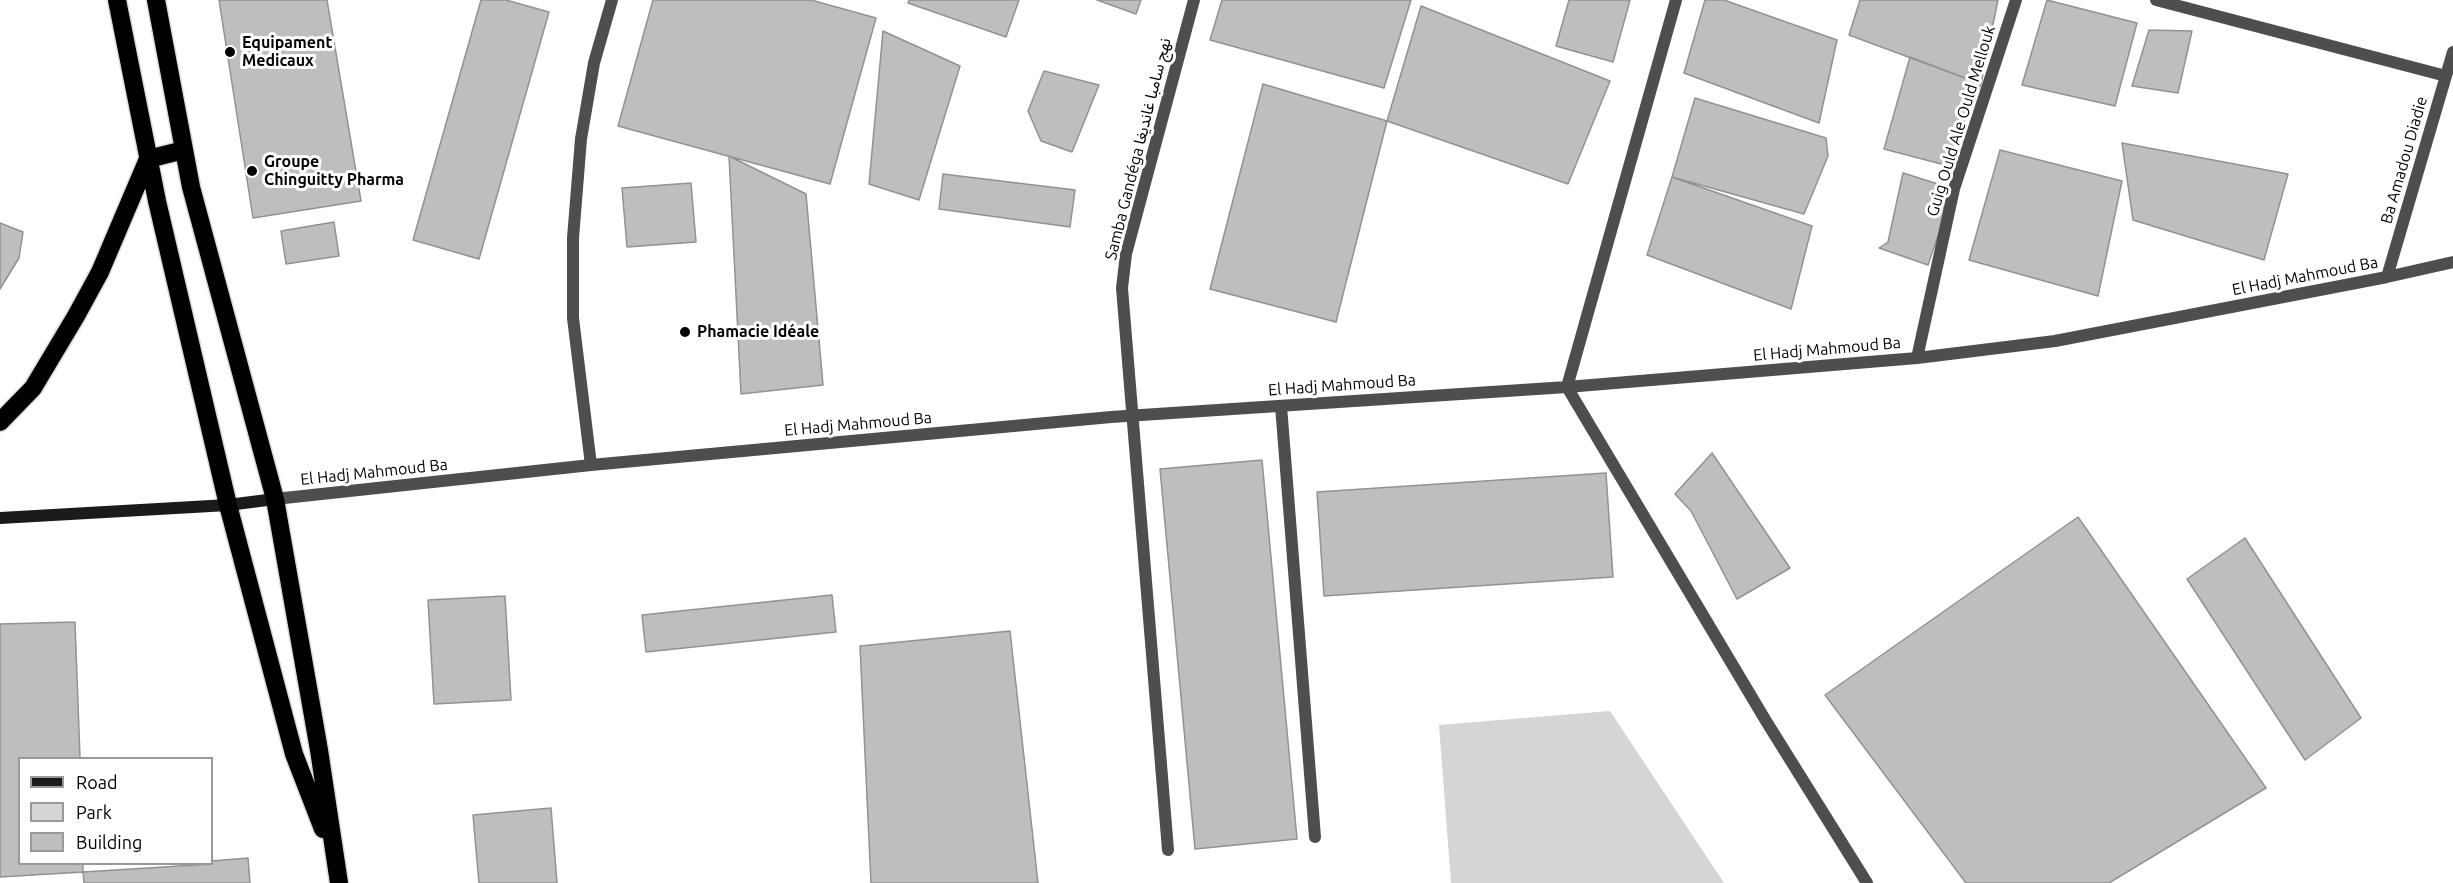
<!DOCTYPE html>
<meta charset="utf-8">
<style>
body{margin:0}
#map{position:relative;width:2453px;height:883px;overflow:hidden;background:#fff;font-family:Ubuntu,sans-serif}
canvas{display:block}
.legend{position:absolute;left:18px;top:757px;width:195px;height:108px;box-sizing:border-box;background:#fff;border:2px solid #999;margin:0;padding:8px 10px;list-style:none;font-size:18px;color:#000}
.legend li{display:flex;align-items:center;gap:12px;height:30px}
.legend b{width:30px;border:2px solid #999}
</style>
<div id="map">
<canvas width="2453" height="883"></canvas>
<ul class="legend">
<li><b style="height:8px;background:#1b1b1b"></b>Road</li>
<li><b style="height:16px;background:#d5d5d5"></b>Park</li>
<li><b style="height:16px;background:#bebebe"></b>Building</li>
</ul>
</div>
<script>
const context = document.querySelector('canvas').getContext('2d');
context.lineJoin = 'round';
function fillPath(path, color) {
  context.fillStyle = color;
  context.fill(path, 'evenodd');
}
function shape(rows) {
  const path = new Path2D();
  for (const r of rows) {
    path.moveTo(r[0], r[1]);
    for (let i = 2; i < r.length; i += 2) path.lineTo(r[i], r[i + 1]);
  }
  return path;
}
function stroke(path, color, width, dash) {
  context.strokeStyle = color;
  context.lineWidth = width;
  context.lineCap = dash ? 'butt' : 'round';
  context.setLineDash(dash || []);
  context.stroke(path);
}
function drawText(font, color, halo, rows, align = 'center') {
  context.font = font + ' Ubuntu,"Noto Sans Arabic",sans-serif';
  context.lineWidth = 6;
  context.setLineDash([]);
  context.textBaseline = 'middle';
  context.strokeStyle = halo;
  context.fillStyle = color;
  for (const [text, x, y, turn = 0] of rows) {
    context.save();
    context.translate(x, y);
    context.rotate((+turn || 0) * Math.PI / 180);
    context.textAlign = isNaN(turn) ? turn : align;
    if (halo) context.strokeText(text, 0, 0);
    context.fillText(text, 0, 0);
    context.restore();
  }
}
fillPath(shape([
 [1610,711,1724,883,1451,883,1439,725]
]), '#d5d5d5');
const building = shape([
 [219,0,327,0,361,201,253,218,219,0],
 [481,0,506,0,549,12,479,259,413,240,481,0],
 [653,0,811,0,876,18,830,184,618,126,653,0],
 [909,0,1019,0,1006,37,908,3,909,0],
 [1097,0,1141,0,1136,14,1097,0],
 [1222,0,1411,0,1384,88,1210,40,1222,0],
 [1569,0,1630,0,1613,62,1556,46,1569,0],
 [1705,0,1724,0,1837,40,1819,123,1684,73,1705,0],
 [1860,0,1998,0,1981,84,1849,35,1860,0],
 [2047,0,2137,23,2115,106,2022,85,2047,0],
 [1421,6,1610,81,1568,184,1387,121,1421,6],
 [2149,30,2192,31,2178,93,2132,86,2149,30],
 [883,31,960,66,919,200,869,184,883,31],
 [1910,57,1981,84,1945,165,1884,149,1910,57],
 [1044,71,1099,85,1072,152,1041,141,1028,111,1044,71],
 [1263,84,1387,121,1336,322,1210,289,1263,84],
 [1695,98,1826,138,1828,156,1804,214,1672,177,1695,98],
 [2122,143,2288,174,2264,260,2133,220,2122,143],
 [2000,150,2122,181,2098,296,1969,260,2000,150],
 [729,156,806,194,823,385,741,394,729,156],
 [1903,173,1954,189,1928,265,1879,248,1888,242,1903,173],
 [943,174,1075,190,1070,227,939,209,943,174],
 [1672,177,1812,226,1791,309,1647,255,1672,177],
 [691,183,696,242,627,247,622,188,691,183],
 [334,222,339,256,286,264,281,231,334,222],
 [0,223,23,232,19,258,0,289,0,223],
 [1712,453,1790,568,1737,599,1691,511,1675,494,1712,453],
 [1262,460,1297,839,1195,849,1160,469,1262,460],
 [1606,473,1613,577,1324,596,1317,492,1606,473],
 [2078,517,2266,788,2109,883,1966,883,1825,695,2078,517],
 [2245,538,2361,718,2305,760,2187,579,2245,538],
 [832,595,836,632,646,652,642,615,832,595],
 [505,596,511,700,434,704,428,600,505,596],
 [75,622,80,758,20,758,20,864,83,864,83,872,0,877,0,624,75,622],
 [1010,631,1038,883,871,883,860,646,1010,631],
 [551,808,557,883,479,883,473,815,551,808],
 [248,858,250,883,84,883,83,872,212,864,212,861,248,858]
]);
fillPath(building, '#bebebe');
stroke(building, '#929292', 1.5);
const highway = shape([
 [117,0,157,201,228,505,294,754,323,829],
 [156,0,191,187,275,499,319,750,339,883],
 [0,422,33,388,76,316,100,272,148,159,184,150]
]);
stroke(highway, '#dbdbdb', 21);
stroke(shape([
 [1676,0,1567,387,1766,721,1867,883],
 [2156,0,2446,76],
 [2387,277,2453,52],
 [1917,358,1954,189,2016,0],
 [1281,406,1315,837],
 [591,465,573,318,573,238,581,139,594,63,612,0],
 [275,499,591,465,1111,417,1567,387,1917,358,2055,341,2387,277,2453,262],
 [1168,850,1122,288,1126,254,1194,0]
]), '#4e4e4e', 12);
stroke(shape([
 [0,518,228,505,275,499]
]), '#1b1b1b', 12);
stroke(highway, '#000', 18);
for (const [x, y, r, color] of [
 [230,52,6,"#000"],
 [252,171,6,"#000"],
 [685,332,6,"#000"]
]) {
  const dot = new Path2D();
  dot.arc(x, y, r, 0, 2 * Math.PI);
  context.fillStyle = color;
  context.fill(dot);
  stroke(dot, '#fff', 2);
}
drawText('bold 16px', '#000', '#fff', [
 ["Equipament",242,43],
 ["Medicaux",242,61],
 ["Groupe",264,162],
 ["Chinguitty Pharma",264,180],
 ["Phamacie Idéale",697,332]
], 'left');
drawText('16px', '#000', '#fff', [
 ["Guig Ould Ale Ould Mellouk",1961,121,-73],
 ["Samba Gandéga نهج سامبا غانديغا",1138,149,-76],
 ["Ba Amadou Diadie",2404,160,-74],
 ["El Hadj Mahmoud Ba",2305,276,-11],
 ["El Hadj Mahmoud Ba",1827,349,-5],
 ["El Hadj Mahmoud Ba",1342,385,-4],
 ["El Hadj Mahmoud Ba",858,424,-5],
 ["El Hadj Mahmoud Ba",374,472,-6]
]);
</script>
